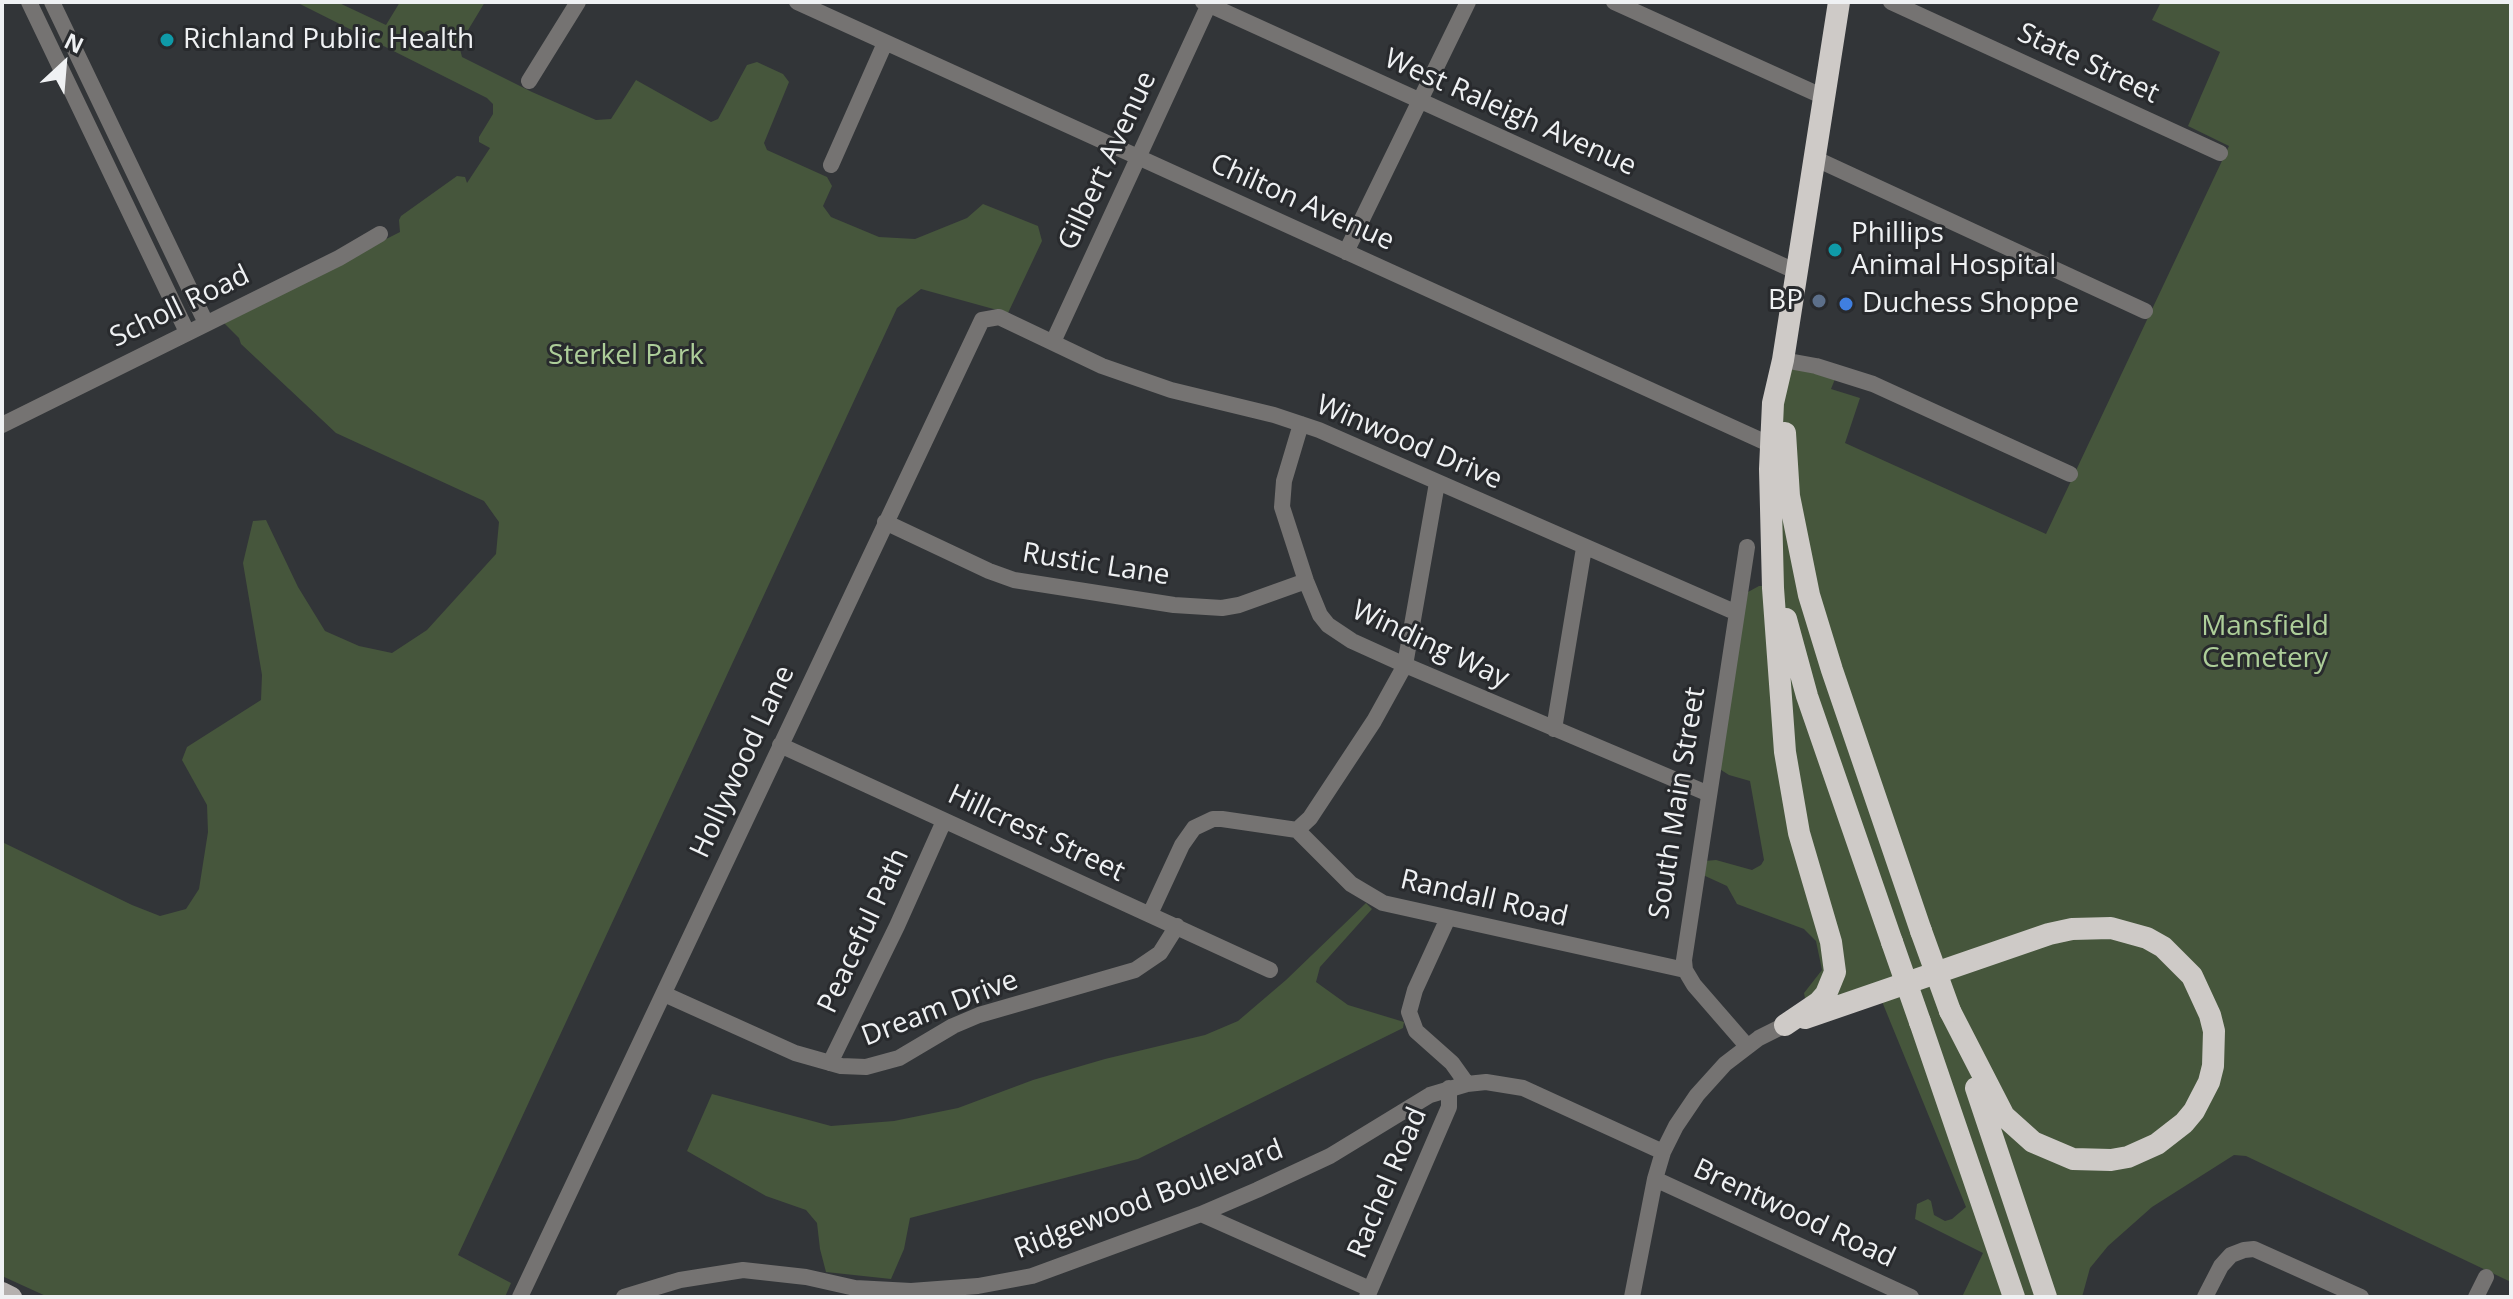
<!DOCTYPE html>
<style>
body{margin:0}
#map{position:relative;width:2513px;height:1299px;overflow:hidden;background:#323538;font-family:"Open Sans",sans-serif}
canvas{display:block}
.frame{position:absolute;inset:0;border:4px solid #eff1f3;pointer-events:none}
.north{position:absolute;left:24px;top:24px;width:80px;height:80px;-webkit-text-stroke:6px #282a2d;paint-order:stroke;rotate:26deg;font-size:22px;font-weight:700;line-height:32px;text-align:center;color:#eff1f3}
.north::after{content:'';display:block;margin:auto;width:28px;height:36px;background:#eff1f3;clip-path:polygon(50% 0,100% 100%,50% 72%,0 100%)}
</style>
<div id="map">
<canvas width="2513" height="1299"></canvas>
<div class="frame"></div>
<div class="north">N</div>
</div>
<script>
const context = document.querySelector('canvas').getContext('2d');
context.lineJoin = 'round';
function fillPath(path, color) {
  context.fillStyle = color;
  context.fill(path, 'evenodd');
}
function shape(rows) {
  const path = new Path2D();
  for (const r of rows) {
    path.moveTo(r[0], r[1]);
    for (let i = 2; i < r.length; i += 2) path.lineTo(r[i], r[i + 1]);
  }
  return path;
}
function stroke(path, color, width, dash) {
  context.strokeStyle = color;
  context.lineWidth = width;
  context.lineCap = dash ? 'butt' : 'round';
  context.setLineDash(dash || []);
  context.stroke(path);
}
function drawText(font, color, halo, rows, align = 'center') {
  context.font = font + ' "Open Sans",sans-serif';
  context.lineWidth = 6;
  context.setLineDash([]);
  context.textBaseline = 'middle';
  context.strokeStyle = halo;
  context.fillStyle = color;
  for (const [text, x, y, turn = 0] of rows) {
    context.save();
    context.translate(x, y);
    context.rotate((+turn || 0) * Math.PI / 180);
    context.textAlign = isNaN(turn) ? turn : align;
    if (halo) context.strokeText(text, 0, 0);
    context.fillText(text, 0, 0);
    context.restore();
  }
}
fillPath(shape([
 [296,2,337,2,386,25,400,2,485,2,459,45,462,57,532,92,596,120,611,119,636,80,711,122,718,119,747,65,757,62,783,74,789,82,764,143,767,150,827,177,832,186,823,206,831,217,879,237,915,239,967,218,983,204,1038,226,1042,241,1008,313,921,289,897,308,458,1255,511,1283,505,1297,48,1297,2,1276,2,842,132,905,160,916,186,909,199,889,208,832,207,805,182,760,187,747,261,700,262,675,243,563,253,521,266,520,298,587,325,631,359,646,392,653,427,630,496,554,499,522,484,501,336,433,241,344,239,338,223,322,400,232,399,220,401,216,457,176,465,177,467,183,490,148,479,142,479,137,493,114,493,104,487,98],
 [2161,2,2511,2,2511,1282,2246,1156,2234,1155,2152,1207,2108,1246,2090,1268,2082,1297,1962,1297,1983,1253,1915,1219,1917,1204,1928,1199,1931,1201,1934,1215,1945,1221,1952,1219,1966,1207,1881,999,1806,1003,1804,993,1822,970,1816,941,1804,929,1737,904,1727,886,1703,875,1705,861,1716,860,1752,870,1761,865,1764,860,1750,781,1729,775,1718,768,1745,605,1748,592,1759,586,1767,586,1777,349,1839,369,1831,389,1860,398,1845,443,2046,534,2229,146,2188,126,2220,52,2152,20],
 [1366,903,1372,909,1320,967,1316,982,1348,1005,1404,1022,1403,1028,1138,1159,910,1218,904,1249,891,1279,826,1272,820,1249,817,1223,806,1210,766,1196,687,1151,712,1094,831,1126,894,1121,958,1108,1033,1080,1105,1059,1205,1035,1238,1021,1286,980]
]), '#46563c');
stroke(shape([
 [29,2,187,332],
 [52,2,206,323],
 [797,2,1780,449],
 [1203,2,1795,271],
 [1614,2,1824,97],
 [1891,2,2220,153],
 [529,81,578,2],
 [1814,158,2145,311],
 [831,165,885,43],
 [1346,252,1468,2],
 [1053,342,1210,2],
 [1783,360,1816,366,1873,384,2070,474],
 [1301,424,1284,481,1282,507,1306,581,1320,615,1328,625,1352,641,1405,665,1709,794],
 [2,425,339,258,380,234],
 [885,522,989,571,1014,580,1174,605,1222,608,1239,605,1306,581],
 [1554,729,1584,548],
 [780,745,1270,970],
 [1297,830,1351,884,1383,903,1685,970],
 [1150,914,1182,845,1194,828,1213,819,1222,819,1297,830,1310,818,1374,721,1405,665,1437,483],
 [1448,918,1415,990,1409,1012,1416,1031,1452,1063,1467,1084],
 [664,994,795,1053,841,1066,866,1067,899,1058,953,1026,979,1015,1135,970,1160,953,1177,926],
 [1747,1046,1694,985,1685,970,1684,960,1747,547],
 [830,1063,897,926,944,821],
 [1655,1179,1911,1297],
 [1201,1214,1370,1289],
 [520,1297,982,320,999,317,1102,366,1171,390,1274,415,1319,430,1737,613],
 [624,1297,680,1280,743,1270,806,1277,855,1288,911,1291,978,1286,1032,1276,1201,1214,1257,1190,1330,1156,1430,1095,1467,1084,1486,1082,1523,1088,1663,1152],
 [1367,1297,1449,1107,1449,1088],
 [1632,1297,1655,1179,1663,1152,1676,1126,1697,1095,1725,1064,1759,1038,1785,1025],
 [2205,1297,2221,1266,2231,1255,2244,1250,2254,1249,2361,1297],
 [2476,1297,2486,1277]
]), '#757372', 16);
stroke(shape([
 [2,1292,12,1297]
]), '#b5b1af', 20);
stroke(shape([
 [1785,433,1789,496,1809,595,1832,670,1921,931],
 [1786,619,1807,696,1892,942],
 [1805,1018,2049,934,2072,929,2111,928,2147,938,2163,947,2192,976,2210,1015,2214,1031,2213,1066,2209,1082,2194,1111,2184,1123,2157,1144,2128,1157,2111,1160,2073,1159,2033,1142,2004,1116,1950,1011],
 [1920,1022,2014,1297],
 [1785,1025,1819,1002,1826,994,1835,972,1831,942,1799,833,1785,752,1773,588,1770,469,1773,403,1783,360,1839,2],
 [1976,1088,2046,1297]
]), '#cecac7', 22);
stroke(shape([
 [1921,931,1950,1011],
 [1892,942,1920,1022]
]), '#cecac7', 22);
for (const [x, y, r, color] of [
 [167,40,8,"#0f9aa8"],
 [1835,250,8,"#0f9aa8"],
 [1819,301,8,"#5c6f8a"],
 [1846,304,8,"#3f7fe0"]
]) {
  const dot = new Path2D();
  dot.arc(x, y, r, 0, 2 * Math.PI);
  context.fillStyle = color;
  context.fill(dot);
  stroke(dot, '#282a2d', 3);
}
drawText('28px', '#eff1f3', '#282a2d', [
 ["Richland Public Health",183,40],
 ["Phillips",1851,234],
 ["Animal Hospital",1851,266],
 ["BP",1803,301,"right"],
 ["Duchess Shoppe",1862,304]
], 'left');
drawText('28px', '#eff1f3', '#282a2d', [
 ["State Street",2088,64,25],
 ["West Raleigh Avenue",1510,113,24],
 ["Gilbert Avenue",1108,161,-65],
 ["Chilton Avenue",1302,203,24],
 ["Scholl Road",180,307,-26],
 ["Winwood Drive",1409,443,23],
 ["Rustic Lane",1096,565,9],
 ["Winding Way",1430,645,25],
 ["Hollywood Lane",743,762,-65],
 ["South Main Street",1678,803,-81],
 ["Hillcrest Street",1036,834,25],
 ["Randall Road",1484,899,13],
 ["Peaceful Path",864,931,-65],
 ["Dream Drive",940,1009,-21],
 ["Rachel Road",1388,1183,-67],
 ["Ridgewood Boulevard",1149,1200,-21],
 ["Brentwood Road",1794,1214,25]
]);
drawText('28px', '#adce99', '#282a2d', [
 ["Sterkel Park",626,356],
 ["Mansfield",2265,627],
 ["Cemetery",2265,659]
]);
</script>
